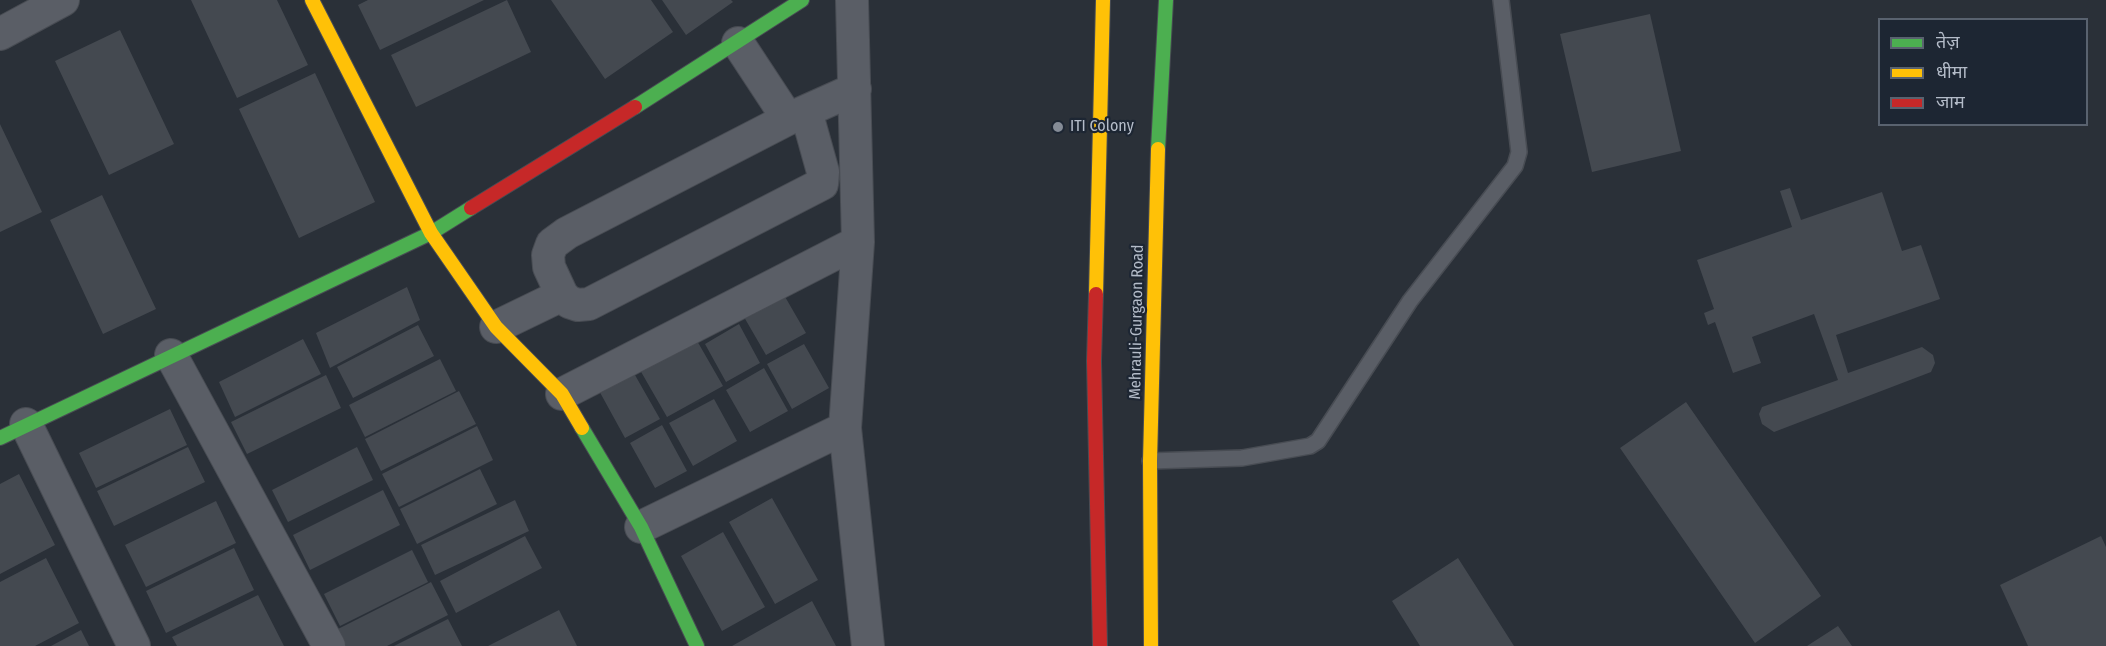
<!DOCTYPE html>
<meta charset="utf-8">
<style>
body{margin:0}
#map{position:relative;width:2106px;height:646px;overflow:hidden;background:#2a3038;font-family:"Fira Sans Condensed","Noto Sans Devanagari",sans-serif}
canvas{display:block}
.legend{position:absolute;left:1878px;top:18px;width:210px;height:108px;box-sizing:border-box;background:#1d2633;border:2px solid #59626f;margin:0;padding:8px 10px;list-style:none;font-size:18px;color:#b4bcc9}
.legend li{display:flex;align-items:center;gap:12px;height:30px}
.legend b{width:30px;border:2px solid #59626f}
</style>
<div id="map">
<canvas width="2106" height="646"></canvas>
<ul class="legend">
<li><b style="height:8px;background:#4caf50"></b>तेज़</li>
<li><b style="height:8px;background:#ffc107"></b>धीमा</li>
<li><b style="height:8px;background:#c62828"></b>जाम</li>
</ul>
</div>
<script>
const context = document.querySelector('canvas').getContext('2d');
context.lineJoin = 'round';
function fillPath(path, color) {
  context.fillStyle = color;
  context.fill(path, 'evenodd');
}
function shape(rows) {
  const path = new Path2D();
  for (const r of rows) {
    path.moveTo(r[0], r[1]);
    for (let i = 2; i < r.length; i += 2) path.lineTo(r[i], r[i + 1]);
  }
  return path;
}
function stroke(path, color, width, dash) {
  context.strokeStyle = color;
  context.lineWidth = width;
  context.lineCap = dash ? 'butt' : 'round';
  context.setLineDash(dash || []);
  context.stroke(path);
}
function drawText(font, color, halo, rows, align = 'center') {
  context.font = font + ' "Fira Sans Condensed",sans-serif';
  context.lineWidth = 4.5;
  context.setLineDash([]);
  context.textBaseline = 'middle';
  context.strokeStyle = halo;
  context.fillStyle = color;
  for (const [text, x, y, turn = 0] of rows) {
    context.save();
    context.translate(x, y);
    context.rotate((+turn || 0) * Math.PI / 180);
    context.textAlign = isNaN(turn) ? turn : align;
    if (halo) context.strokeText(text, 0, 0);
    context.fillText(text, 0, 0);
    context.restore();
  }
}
fillPath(shape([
 [191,0,277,0,308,65,237,98],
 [368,0,484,0,380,50,358,5],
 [507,0,531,52,416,107,391,55],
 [551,0,651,0,673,32,605,79],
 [662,0,731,0,733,2,686,35],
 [1650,14,1681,151,1592,172,1560,34],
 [120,30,174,144,109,175,55,61],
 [315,73,375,202,299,238,239,109],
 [0,124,42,212,0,232],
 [1790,188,1801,220,1882,192,1902,251,1921,245,1940,299,1836,335,1848,373,1922,347,1933,355,1935,363,1931,372,1774,432,1762,424,1759,414,1762,407,1838,380,1814,314,1752,337,1761,363,1733,373,1715,322,1708,325,1704,313,1714,309,1697,260,1792,227,1780,191],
 [102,195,156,309,103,334,50,220],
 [407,287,420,320,330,368,316,333],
 [784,295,806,333,766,355,744,317],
 [739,324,760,363,726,382,705,344],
 [418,325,434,356,353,398,337,367],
 [303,339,321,374,235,417,219,382],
 [696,339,723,386,667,417,640,370],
 [804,344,829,388,792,409,767,364],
 [440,359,456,391,365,437,349,405],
 [631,368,660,419,625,438,597,387],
 [764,368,788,411,750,432,726,390],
 [326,375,341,408,247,454,231,422],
 [459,391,476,424,381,471,365,439],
 [714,399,737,441,693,466,669,423],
 [1686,402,1821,596,1755,643,1620,448],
 [170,409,187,445,96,488,79,453],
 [662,425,687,471,655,488,630,443],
 [477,426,493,460,399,507,382,474],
 [188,447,205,482,114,526,97,491],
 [357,447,373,480,288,522,272,490],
 [480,469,497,504,417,544,400,509],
 [19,474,55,545,0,574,0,484],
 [383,490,400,525,310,570,293,535],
 [772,498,818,580,775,604,729,522],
 [515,500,529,531,435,575,421,545],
 [216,501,236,543,146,587,125,545],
 [723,532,765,607,722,631,681,556],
 [525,536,542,568,456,613,440,581],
 [2101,536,2106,547,2106,646,2028,646,2000,585],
 [234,548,254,590,166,633,146,591],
 [412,550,428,582,340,626,324,594],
 [46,558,79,623,35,646,0,646,0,582],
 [1458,558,1514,646,1420,646,1392,601],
 [431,582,448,615,387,646,346,646,338,629],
 [258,595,284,646,177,646,172,637],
 [812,601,836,646,732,646],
 [559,610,577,646,488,646],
 [448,619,462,646,394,646],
 [1838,626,1852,646,1807,646],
 [81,630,89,646,51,646]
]), '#444950');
const lane = shape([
 [1150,461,1242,458,1310,446,1318,441,1410,301,1515,166,1519,152,1501,0]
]);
const street = shape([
 [852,0,858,242,845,428,868,646],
 [0,34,63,0],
 [738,43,788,119,855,89],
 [788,119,567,233,552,244,548,255,549,267,562,295,569,302,578,305,589,304,822,184,823,172,806,111],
 [496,327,562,295],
 [171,355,329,646],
 [562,394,858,242],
 [26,424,134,646],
 [641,527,845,428]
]);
const fast = shape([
 [635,107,802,0],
 [1158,149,1166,0],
 [582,428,641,527,697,646],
 [0,438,431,233,471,208]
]);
const slow = shape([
 [312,0,431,233,496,327,562,394,582,428],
 [1096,294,1103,0],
 [1151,646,1150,461,1158,149]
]);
const jam = shape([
 [471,208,635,107],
 [1096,294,1094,361,1100,646]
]);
stroke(lane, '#484c53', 18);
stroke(street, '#484c53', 34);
stroke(fast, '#484c53', 16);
stroke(slow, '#484c53', 16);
stroke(jam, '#484c53', 16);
stroke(lane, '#5a5e66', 15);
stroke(street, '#5a5e66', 32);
stroke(fast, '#4caf50', 14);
stroke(slow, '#ffc107', 14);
stroke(jam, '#c62828', 14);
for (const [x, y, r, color] of [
 [1058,127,6,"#848b96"]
]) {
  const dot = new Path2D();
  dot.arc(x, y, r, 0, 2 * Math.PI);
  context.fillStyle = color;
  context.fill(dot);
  stroke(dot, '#1d2633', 2);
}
drawText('16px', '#b4bcc9', '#1d2633', [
 ["ITI Colony",1070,127]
], 'left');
drawText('16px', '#b4bcc9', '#1d2633', [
 ["Mehrauli-Gurgaon Road",1137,322,-89]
]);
</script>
